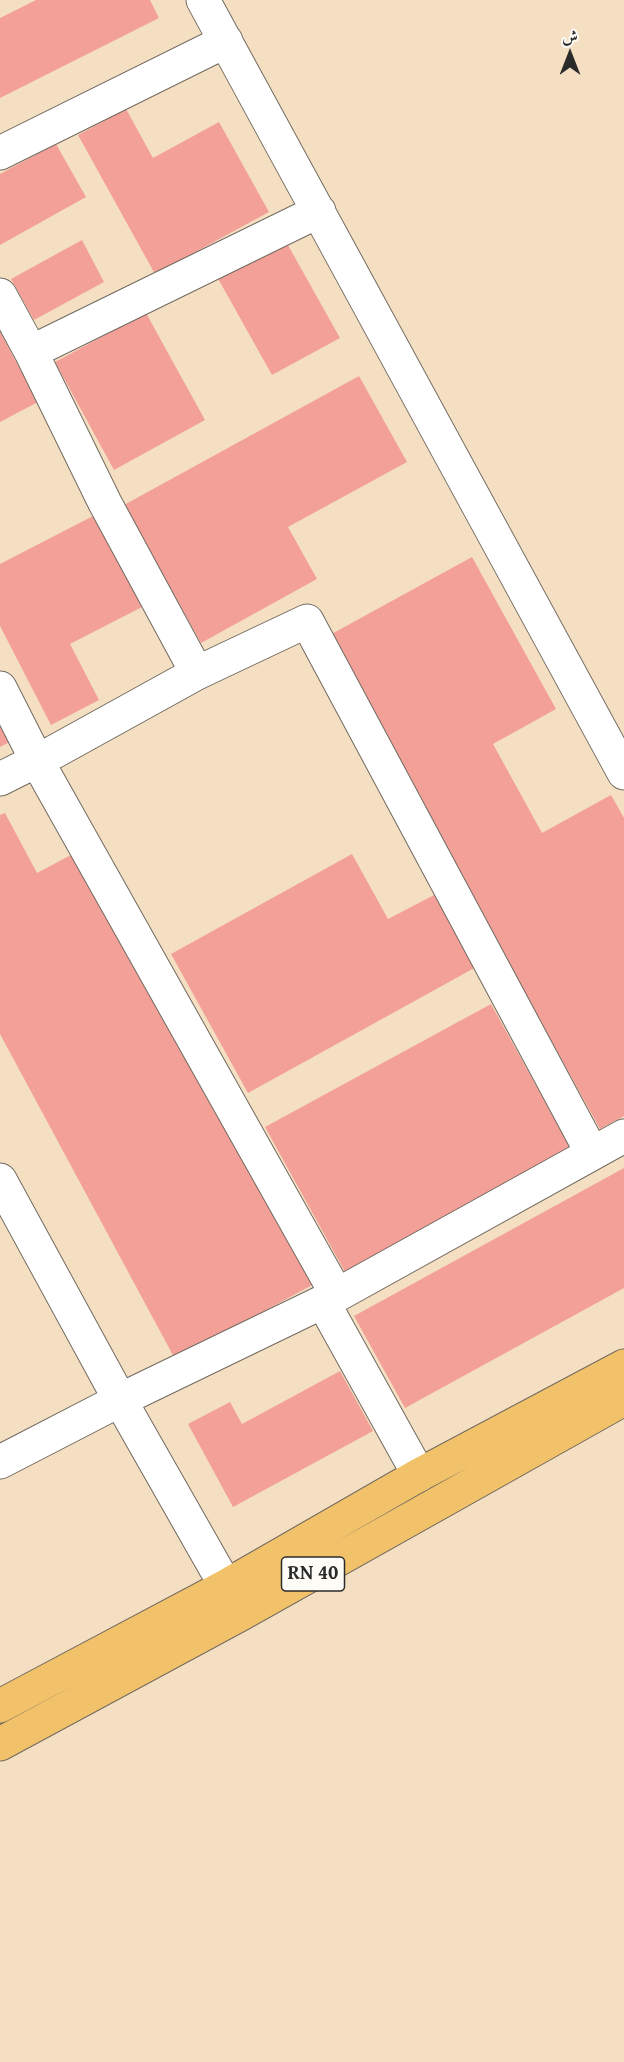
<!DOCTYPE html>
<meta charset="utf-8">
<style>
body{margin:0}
#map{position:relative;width:624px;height:2062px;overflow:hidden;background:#f4dfc2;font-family:"Gentium Book Plus",Amiri,serif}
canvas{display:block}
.north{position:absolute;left:540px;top:24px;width:60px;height:60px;-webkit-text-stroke:4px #fdfcf7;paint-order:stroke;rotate:0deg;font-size:16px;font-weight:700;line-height:24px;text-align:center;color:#2b2b2b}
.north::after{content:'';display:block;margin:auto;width:21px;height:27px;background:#2b2b2b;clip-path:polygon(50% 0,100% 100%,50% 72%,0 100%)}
</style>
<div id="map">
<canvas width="624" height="2062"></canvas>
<div class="north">ش</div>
</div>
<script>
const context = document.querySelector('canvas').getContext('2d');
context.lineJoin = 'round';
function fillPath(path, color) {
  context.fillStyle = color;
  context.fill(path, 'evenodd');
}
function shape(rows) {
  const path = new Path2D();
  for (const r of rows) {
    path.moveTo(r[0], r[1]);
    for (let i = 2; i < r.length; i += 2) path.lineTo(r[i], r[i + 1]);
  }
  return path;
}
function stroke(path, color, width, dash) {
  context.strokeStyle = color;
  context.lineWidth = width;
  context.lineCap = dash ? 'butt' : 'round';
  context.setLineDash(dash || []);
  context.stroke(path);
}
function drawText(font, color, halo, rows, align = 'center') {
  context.font = font + ' "Gentium Book Plus",serif';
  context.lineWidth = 4.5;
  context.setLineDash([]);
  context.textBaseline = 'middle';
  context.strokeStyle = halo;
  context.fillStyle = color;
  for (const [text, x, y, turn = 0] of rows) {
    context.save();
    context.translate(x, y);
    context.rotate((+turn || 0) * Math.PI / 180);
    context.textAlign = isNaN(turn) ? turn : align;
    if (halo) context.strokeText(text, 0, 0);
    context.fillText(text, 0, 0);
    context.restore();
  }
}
fillPath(shape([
 [36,0,150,0,159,18,0,98,0,18],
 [126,109,153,158,219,122,269,212,155,274,78,135],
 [56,144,86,197,0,245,0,174],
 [284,238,340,338,272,375,216,275],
 [82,240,104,282,34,320,11,279],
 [146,313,205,420,114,470,55,362],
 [0,332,38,402,0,422],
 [359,376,407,462,288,527,317,579,201,643,124,505],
 [95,515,142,607,70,644,99,700,51,725,0,626,0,564],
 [472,557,556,709,493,744,542,833,611,795,624,818,624,1116,600,1129,328,636],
 [0,700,19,737,0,747],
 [5,813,37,873,84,848,318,1282,175,1359,0,1034,0,815],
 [352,854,388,919,438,893,478,966,248,1093,171,954],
 [491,1004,571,1149,345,1272,265,1127],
 [624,1168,624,1288,405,1408,354,1316],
 [340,1371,373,1431,233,1507,188,1424,230,1402,242,1424]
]), '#f3a099');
const street = shape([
 [203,0,624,773],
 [0,153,226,41],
 [0,295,31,352,105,503,197,673],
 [31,352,319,211],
 [0,688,36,759,337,1295],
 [0,779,54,752,197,673,307,621,592,1153],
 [0,1180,120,1400,240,1611],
 [323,1302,419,1475],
 [0,1462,120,1400,337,1295,624,1136]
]);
const primary = shape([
 [0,1706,226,1586,419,1475,624,1366],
 [0,1744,241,1614,624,1399]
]);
stroke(street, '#716a60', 35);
stroke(primary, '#716a60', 35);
stroke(street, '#fff', 33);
stroke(primary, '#f2c26a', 33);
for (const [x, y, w] of [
 [313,1574,63]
]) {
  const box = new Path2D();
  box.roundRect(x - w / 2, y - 17, w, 34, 4.5);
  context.fillStyle = '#fdfcf7';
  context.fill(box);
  stroke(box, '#2b2b2b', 1.5);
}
drawText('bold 20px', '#2b2b2b', null, [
 ["RN 40",313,1574]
]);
</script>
